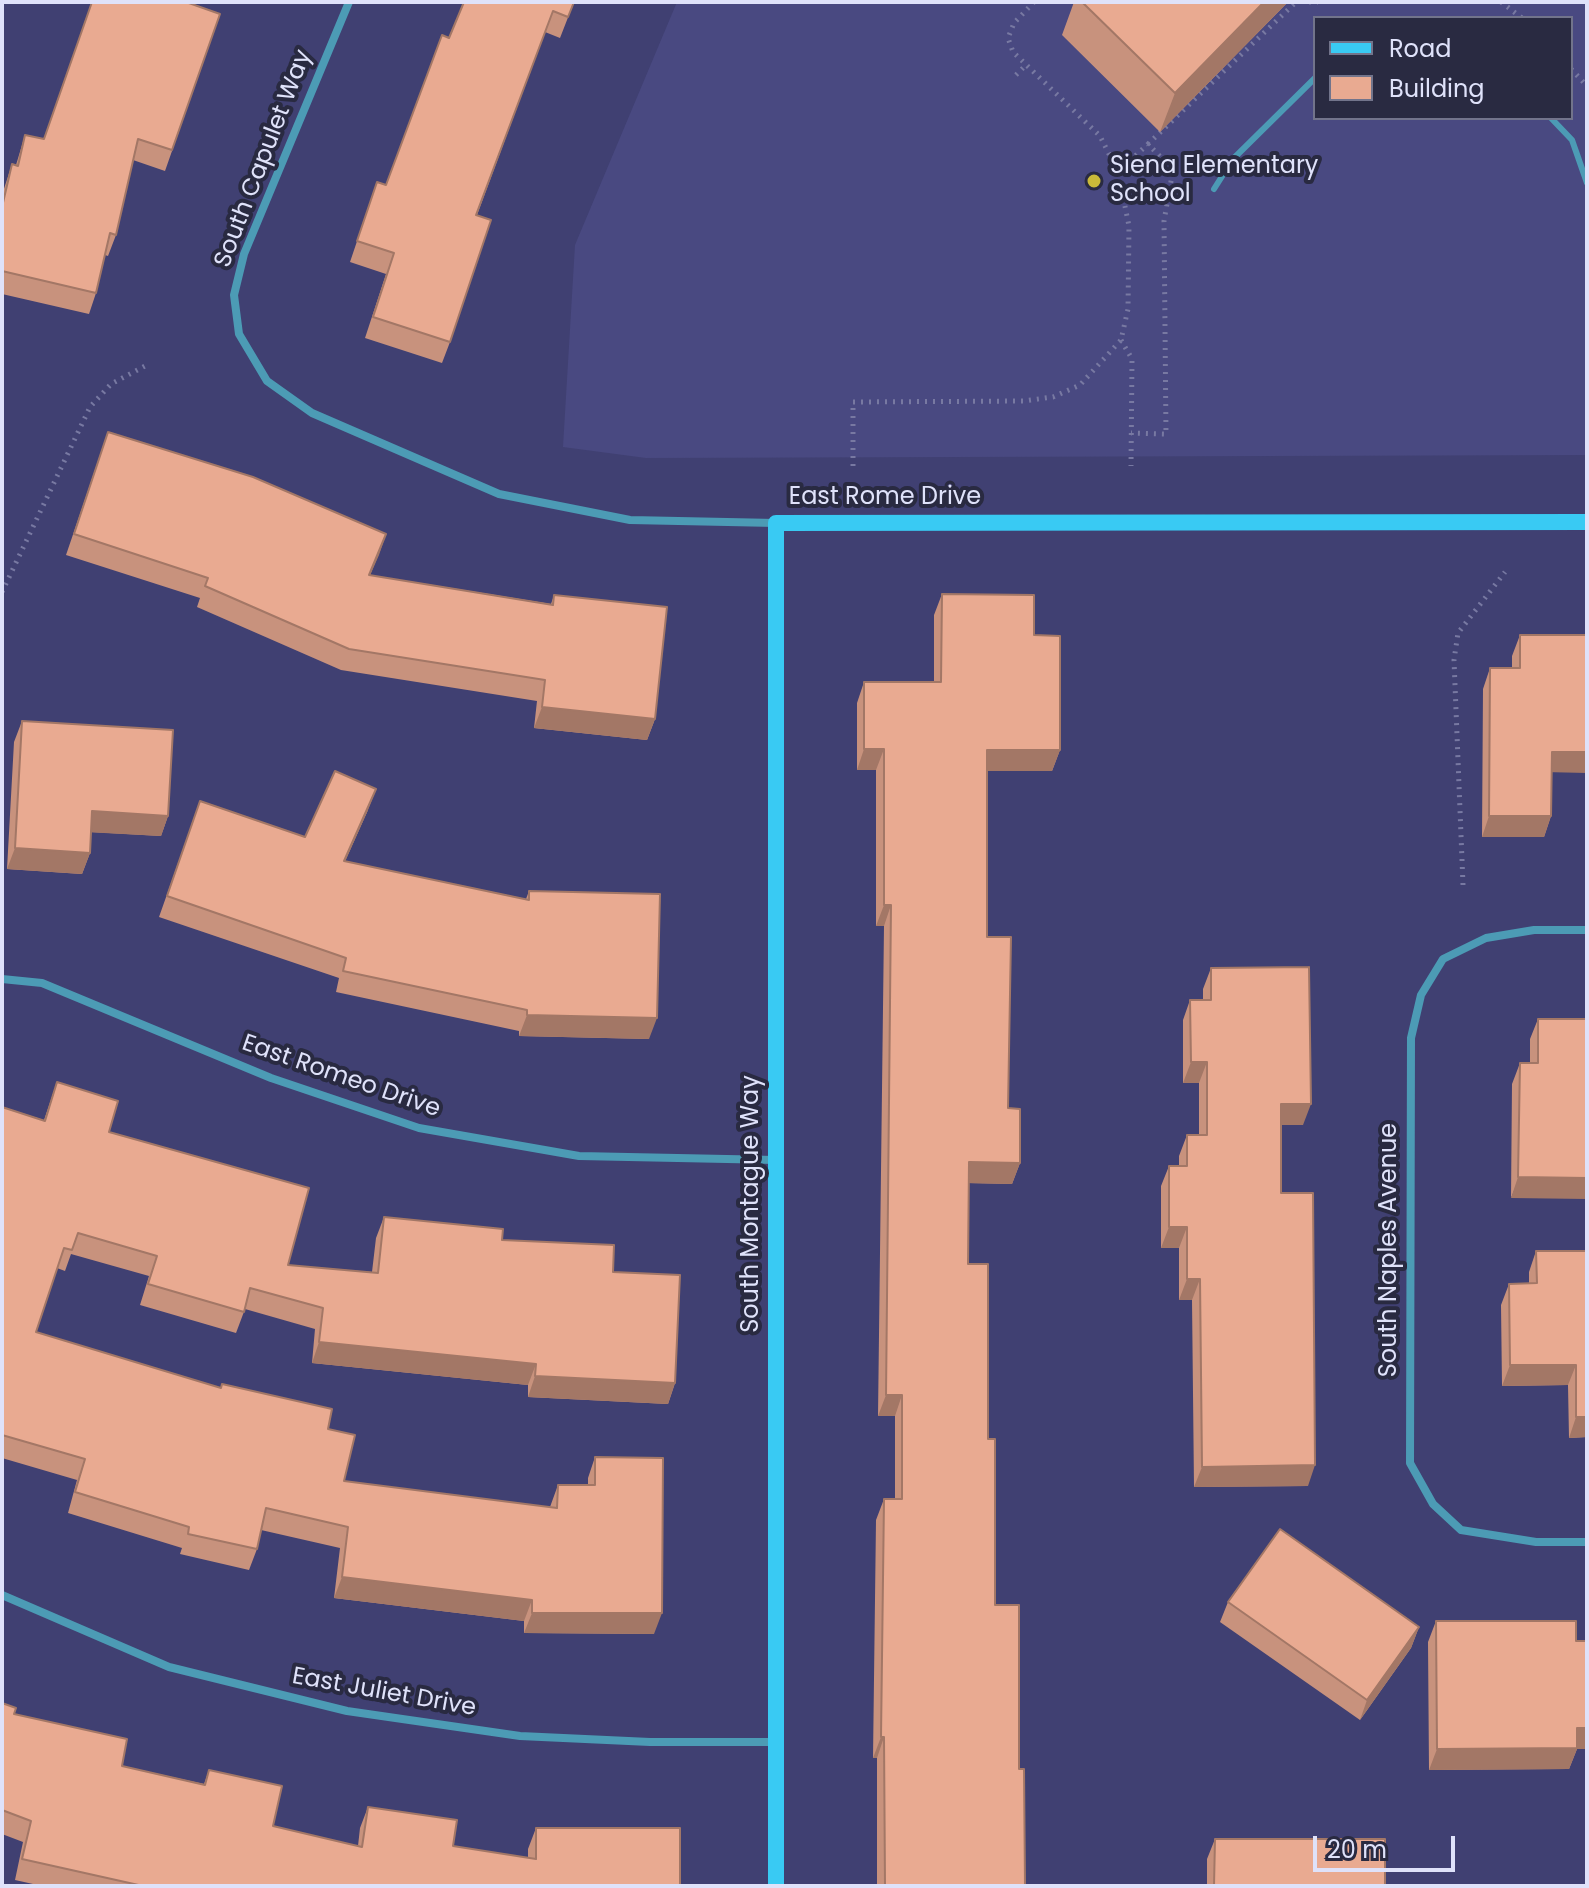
<!DOCTYPE html>
<style>
body{margin:0}
#map{position:relative;width:1589px;height:1888px;overflow:hidden;background:#404072;font-family:Poppins,sans-serif}
canvas{display:block}
.frame{position:absolute;inset:0;border:4px solid #dfe2fa;pointer-events:none}
.legend{position:absolute;left:1313px;top:16px;width:260px;height:104px;box-sizing:border-box;background:#292a41;border:2px solid #72748b;margin:0;padding:10px 14px;list-style:none;font-size:24px;color:#dfe2fa}
.legend li{display:flex;align-items:center;gap:16px;height:40px}
.legend b{width:40px;border:2px solid #72748b}
.scale{position:absolute;left:1313px;top:1836px;width:142px;height:36px;box-sizing:border-box;border:4px solid #dfe2fa;border-top:0;padding-left:10px;font-size:24px;line-height:28px;white-space:nowrap;color:#dfe2fa;-webkit-text-stroke:6px #292a41;paint-order:stroke}
</style>
<div id="map">
<canvas width="1589" height="1888"></canvas>
<div class="frame"></div>
<ul class="legend">
<li><b style="height:10px;background:#39caf3"></b>Road</li>
<li><b style="height:22px;background:#e9aa91"></b>Building</li>
</ul>
<div class="scale">20 m</div>
</div>
<script>
const context = document.querySelector('canvas').getContext('2d');
context.lineJoin = 'round';
function fillPath(path, color) {
  context.fillStyle = color;
  context.fill(path, 'evenodd');
}
function shape(rows) {
  const path = new Path2D();
  for (const r of rows) {
    path.moveTo(r[0], r[1]);
    for (let i = 2; i < r.length; i += 2) path.lineTo(r[i], r[i + 1]);
  }
  return path;
}
function stroke(path, color, width, dash) {
  context.strokeStyle = color;
  context.lineWidth = width;
  context.lineCap = dash ? 'butt' : 'round';
  context.setLineDash(dash || []);
  context.stroke(path);
}
function drawText(font, color, halo, rows, align = 'center') {
  context.font = font + ' Poppins,sans-serif';
  context.lineWidth = 8;
  context.setLineDash([]);
  context.textBaseline = 'middle';
  context.strokeStyle = halo;
  context.fillStyle = color;
  for (const [text, x, y, turn = 0] of rows) {
    context.save();
    context.translate(x, y);
    context.rotate((+turn || 0) * Math.PI / 180);
    context.textAlign = isNaN(turn) ? turn : align;
    if (halo) context.strokeText(text, 0, 0);
    context.fillText(text, 0, 0);
    context.restore();
  }
}
fillPath(shape([
 [677,2,1587,2,1587,455,646,458,563,447,575,245],
 [1315,18,1571,18,1571,118,1315,118]
]), '#494981');
stroke(shape([
 [1309,2,1318,2],
 [1501,2,1522,18],
 [1571,69,1587,86],
 [1016,75,1026,65],
 [1148,144,1296,2],
 [1118,172,1148,144,1173,170,1164,221,1166,434,1131,433],
 [1121,340,1132,359,1131,466],
 [853,466,853,402,1023,401,1053,397,1080,385,1121,340,1128,309,1129,226,1118,172,1100,136,1013,52,1008,38,1014,23,1034,2],
 [2,592,90,407,111,384,145,366],
 [1463,885,1454,660,1458,633,1505,572]
]), '#7879a2', 5, [2, 6]);
stroke(shape([
 [1551,118,1572,140,1587,183],
 [1214,189,1233,159,1315,78]
]), '#4c9bb5', 6);
stroke(shape([
 [349,2,244,254,234,295,239,334,267,381,312,413,499,494,630,520,776,523],
 [1587,930,1534,930,1486,938,1443,959,1421,995,1411,1038,1410,1463,1433,1504,1461,1530,1536,1542,1587,1542],
 [2,979,42,983,271,1078,419,1128,579,1156,776,1160],
 [2,1595,169,1667,347,1711,520,1736,650,1742,776,1742]
]), '#4c9bb5', 8);
stroke(shape([
 [776,1886,776,523,1587,522]
]), '#39caf3', 16);
fillPath(shape([
 [574,2,560,38,545,32,477,215,450,342,442,363,365,338,386,274,350,262,377,182,386,185,449,38],
 [1074,2,1288,2,1160,132,1062,35],
 [220,14,165,171,133,160,116,235,108,256,105,255,96,293,89,314,2,294,2,195,12,164,16,165,25,135,44,139],
 [108,432,386,534,370,575,551,604,554,595,655,719,647,740,534,728,537,701,341,670,197,607,200,598,66,555],
 [942,594,1034,635,1060,750,1052,771,987,771,987,937,1008,1108,1020,1163,1012,1184,969,1183,968,1264,988,1439,995,1605,1019,1769,1025,1886,877,1886,877,1758,873,1758,876,1520,884,1499,895,1499,895,1416,878,1416,884,926,876,926,876,770,857,770,857,703,864,682,934,682,934,615],
 [1520,635,1552,773,1551,816,1544,837,1482,837,1483,689,1490,668,1512,668,1512,656],
 [22,721,168,816,161,836,91,832,90,853,82,874,7,869,14,742],
 [200,801,305,837,368,810,345,861,526,899,529,891,649,1039,519,1036,519,1031,336,992,339,978,159,917],
 [1211,968,1303,1125,1281,1125,1281,1193,1308,1486,1194,1487,1192,1300,1179,1300,1179,1248,1161,1248,1161,1186,1169,1166,1179,1166,1179,1156,1187,1135,1199,1135,1199,1083,1183,1083,1183,1020,1190,1000,1203,1000,1203,989],
 [1538,1019,1587,1019,1511,1198,1512,1084,1520,1063,1530,1063,1530,1039],
 [57,1082,109,1132,288,1265,372,1272,376,1238,384,1217,502,1240,613,1272,675,1383,668,1404,528,1397,528,1385,312,1363,315,1329,245,1309,236,1333,140,1305,149,1276,71,1254,65,1271,57,1268,36,1332,328,1429,344,1481,550,1507,558,1485,588,1485,588,1478,595,1457,654,1634,524,1633,524,1621,334,1598,340,1548,261,1530,257,1549,249,1570,180,1554,182,1548,68,1513,77,1480,2,1458,2,1107,44,1120],
 [1536,1251,1587,1251,1587,1437,1569,1438,1568,1385,1502,1386,1501,1305,1509,1284,1529,1283,1529,1272],
 [1228,1602,1419,1627,1411,1648,1360,1720,1220,1622],
 [1436,1621,1576,1641,1587,1749,1577,1749,1569,1769,1429,1770,1428,1642],
 [2,1703,14,1714,122,1766,204,1784,209,1770,273,1826,358,1846,360,1828,368,1807,453,1846,528,1858,528,1849,536,1828,680,1886,42,1886,15,1880,23,1842,2,1834],
 [1215,1839,1385,1886,1207,1886,1207,1859]
]), '#c8927d');
fillPath(shape([
 [1264,2,1288,2,1160,132,1175,93],
 [386,534,379,555,361,596,369,575],
 [542,707,655,719,647,740,534,728],
 [864,749,884,749,876,770,857,770],
 [987,750,1060,750,1052,771,980,771],
 [1552,752,1587,752,1587,773,1544,772],
 [376,789,368,810,336,882,344,861],
 [92,811,168,816,161,836,85,832],
 [1489,816,1551,816,1544,837,1482,837],
 [15,848,90,853,82,874,7,869],
 [884,905,891,905,884,926,876,926],
 [527,1015,657,1018,649,1039,519,1036],
 [1191,1062,1207,1062,1199,1083,1183,1083],
 [1281,1104,1311,1104,1303,1125,1274,1125],
 [969,1162,1020,1163,1012,1184,962,1183],
 [1518,1177,1587,1178,1587,1199,1511,1198],
 [1169,1227,1187,1227,1179,1248,1161,1248],
 [1187,1279,1200,1279,1192,1300,1179,1300],
 [319,1342,536,1364,528,1385,312,1363],
 [1510,1365,1576,1365,1568,1385,1502,1386],
 [535,1376,675,1383,668,1404,528,1397],
 [886,1395,902,1395,895,1416,878,1416],
 [1576,1417,1587,1417,1587,1437,1569,1438],
 [1315,1465,1308,1486,1194,1487,1202,1467],
 [342,1577,532,1600,524,1621,334,1598],
 [532,1613,662,1613,654,1634,524,1633],
 [1419,1627,1411,1648,1360,1720,1367,1700],
 [1577,1728,1587,1728,1587,1749,1577,1749,1569,1769,1429,1770,1437,1749],
 [881,1737,884,1737,877,1758,873,1758]
]), '#a37766');
const building = shape([
 [92,2,186,2,220,14,172,150,138,139,116,235,110,233,96,293,2,271,2,207,12,164,18,166,25,135,44,139,92,2],
 [464,2,574,2,568,17,553,11,476,215,491,220,450,342,373,317,394,253,357,241,377,182,386,185,442,35,449,38,464,2],
 [1082,2,1264,2,1175,93,1082,2],
 [108,432,253,477,386,534,369,575,553,605,554,595,667,607,655,719,542,707,545,680,349,649,205,586,208,578,74,534,108,432],
 [942,594,1034,595,1034,635,1060,636,1060,750,987,750,987,937,1011,937,1008,1108,1020,1109,1020,1163,969,1162,968,1264,988,1264,988,1439,995,1439,995,1605,1019,1605,1019,1769,1024,1769,1025,1886,885,1886,884,1737,881,1737,884,1499,902,1499,902,1395,886,1395,891,905,884,905,884,749,864,749,864,682,941,682,942,594],
 [1520,635,1587,635,1587,752,1552,752,1551,816,1489,816,1490,668,1520,668,1520,635],
 [22,721,173,730,168,816,92,811,90,853,15,848,22,721],
 [335,771,376,789,344,861,529,900,529,891,660,894,657,1018,527,1015,527,1010,343,971,346,958,167,896,200,801,305,837,335,771],
 [1309,967,1311,1104,1281,1104,1281,1193,1313,1193,1315,1465,1202,1467,1200,1279,1187,1279,1187,1227,1169,1227,1169,1166,1187,1166,1187,1135,1207,1135,1207,1062,1191,1062,1190,1000,1211,1000,1211,968,1309,967],
 [1538,1019,1587,1019,1587,1178,1518,1177,1520,1063,1538,1063,1538,1019],
 [57,1082,118,1101,109,1132,309,1188,288,1265,378,1273,384,1217,503,1229,502,1240,614,1245,613,1272,680,1275,675,1383,535,1376,536,1364,319,1342,323,1308,250,1288,244,1312,148,1284,157,1256,78,1233,72,1250,64,1248,36,1332,221,1388,222,1384,332,1409,328,1429,355,1435,344,1481,557,1508,558,1485,595,1485,595,1457,663,1458,662,1613,532,1613,532,1600,342,1577,348,1527,266,1508,257,1549,188,1534,189,1527,75,1492,85,1459,2,1435,2,1107,45,1121,57,1082],
 [1536,1251,1587,1251,1587,1417,1576,1417,1576,1365,1510,1365,1509,1284,1537,1283,1536,1251],
 [1280,1529,1419,1627,1367,1700,1228,1602,1280,1529],
 [1436,1621,1576,1621,1576,1641,1587,1641,1587,1728,1577,1728,1577,1748,1437,1749,1436,1621],
 [2,1703,16,1708,14,1714,127,1739,122,1766,205,1785,209,1770,282,1786,273,1826,362,1847,368,1807,457,1820,453,1846,536,1859,536,1828,680,1828,680,1886,143,1886,22,1859,31,1821,2,1810,2,1703],
 [1215,1839,1385,1839,1385,1886,1214,1886,1215,1839]
]);
fillPath(building, '#e9aa91');
stroke(building, '#a37766', 2);
for (const [x, y, r, color] of [
 [1094,181,8,"#caba39"]
]) {
  const dot = new Path2D();
  dot.arc(x, y, r, 0, 2 * Math.PI);
  context.fillStyle = color;
  context.fill(dot);
  stroke(dot, '#292a41', 3);
}
drawText('24px', '#dfe2fa', '#292a41', [
 ["South Capulet Way",264,159,-69],
 ["East Rome Drive",885,498],
 ["East Romeo Drive",341,1077,19],
 ["South Montague Way",752,1204,-90],
 ["South Naples Avenue",1390,1250,-90],
 ["East Juliet Drive",384,1693,10]
]);
drawText('24px', '#dfe2fa', '#292a41', [
 ["Siena Elementary",1110,167],
 ["School",1110,195]
], 'left');
</script>
